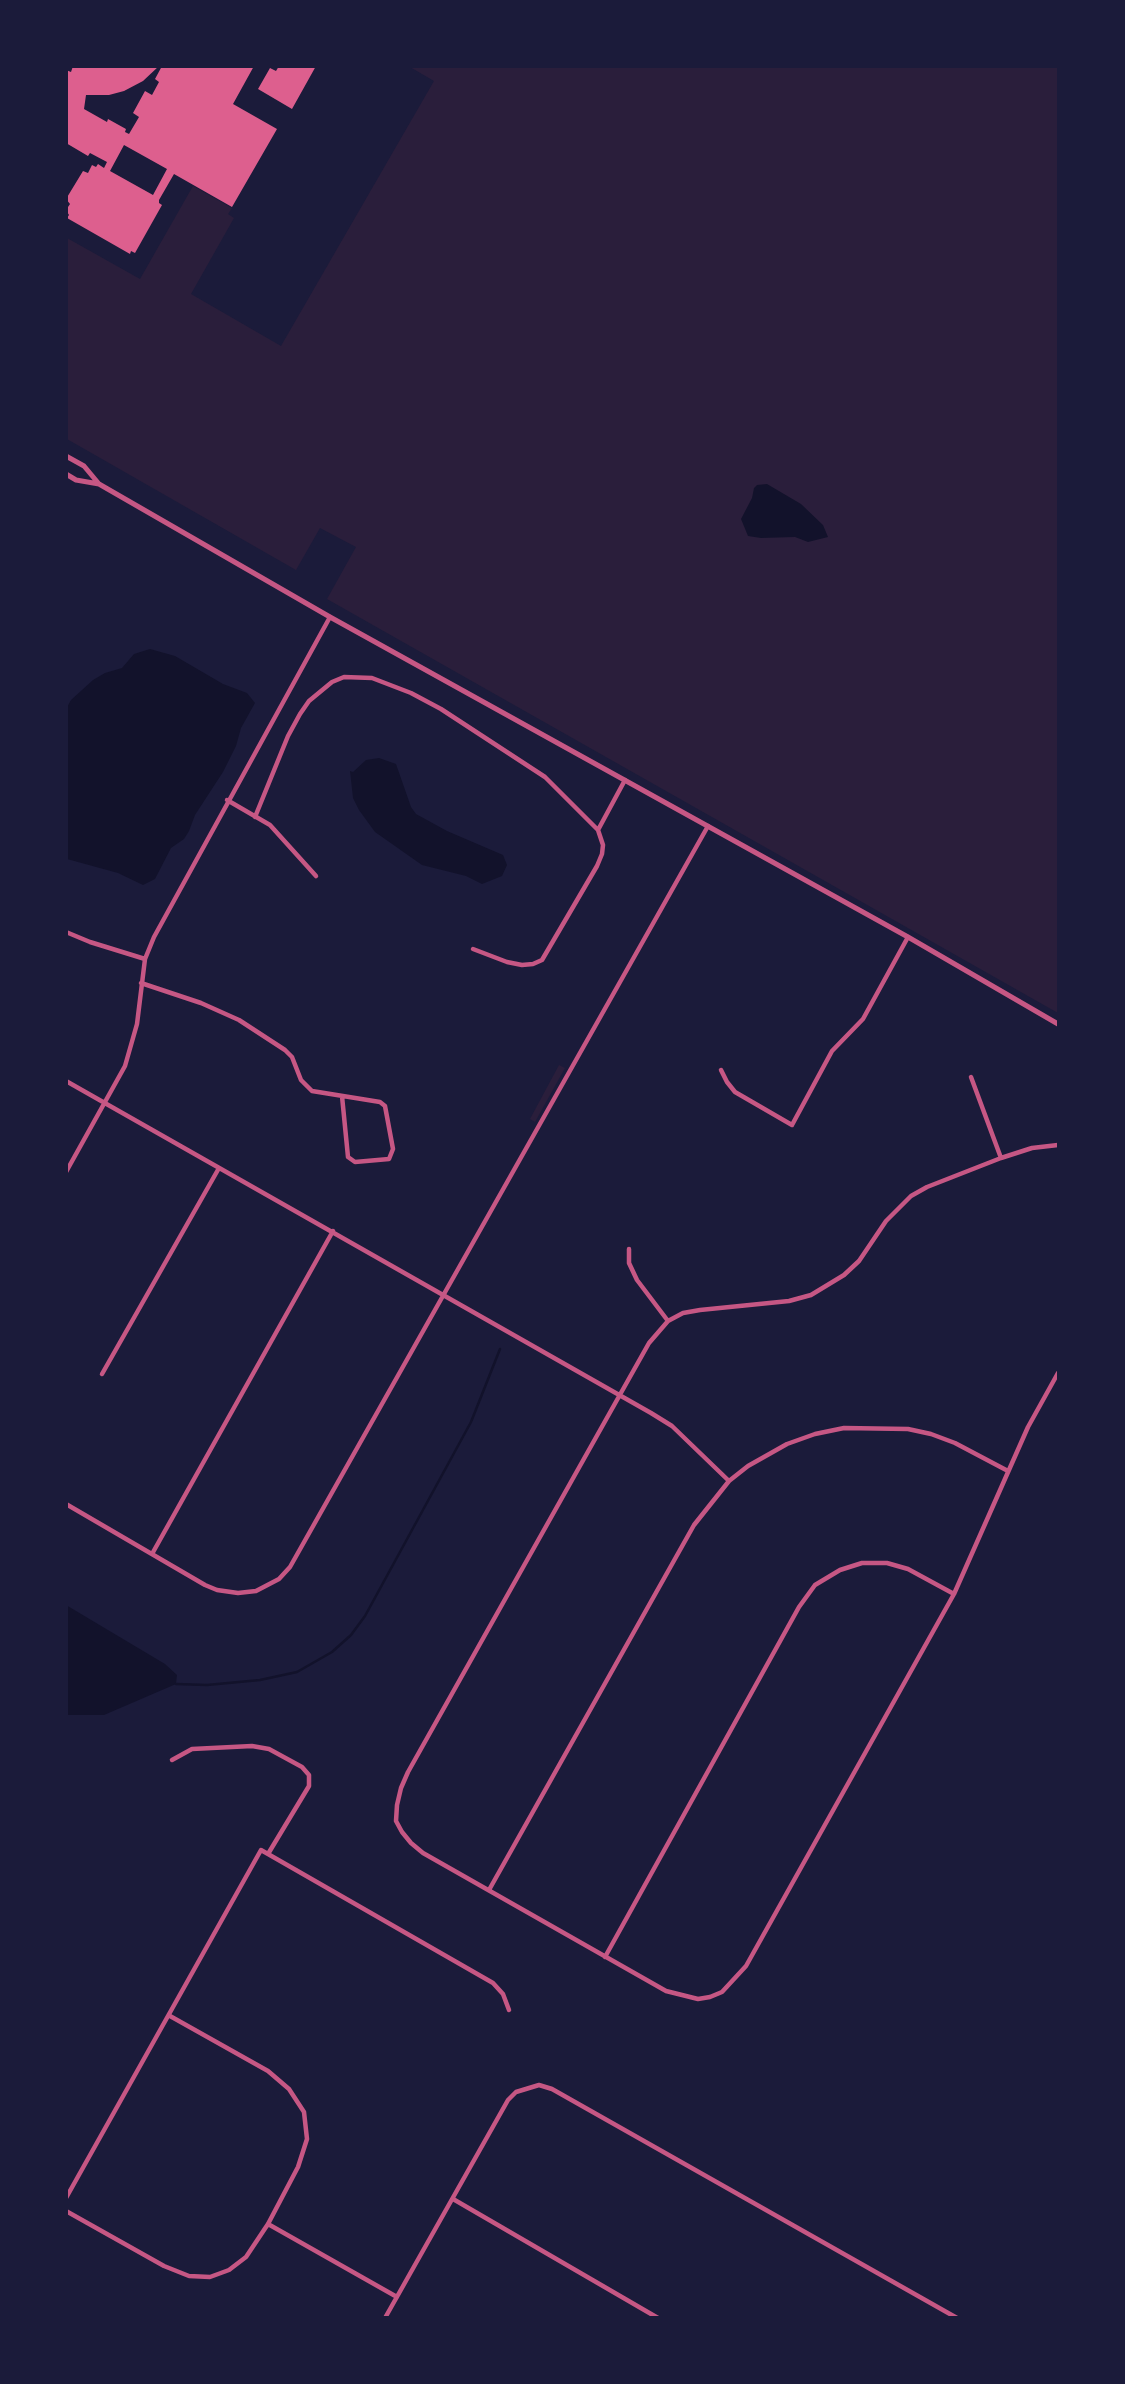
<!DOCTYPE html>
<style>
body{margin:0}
#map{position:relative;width:1125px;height:2384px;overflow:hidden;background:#1b1b3a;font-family:Lora,serif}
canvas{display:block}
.frame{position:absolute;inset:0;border:68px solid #1b1b3a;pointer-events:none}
</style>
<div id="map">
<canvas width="1125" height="2384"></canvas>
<div class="frame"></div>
</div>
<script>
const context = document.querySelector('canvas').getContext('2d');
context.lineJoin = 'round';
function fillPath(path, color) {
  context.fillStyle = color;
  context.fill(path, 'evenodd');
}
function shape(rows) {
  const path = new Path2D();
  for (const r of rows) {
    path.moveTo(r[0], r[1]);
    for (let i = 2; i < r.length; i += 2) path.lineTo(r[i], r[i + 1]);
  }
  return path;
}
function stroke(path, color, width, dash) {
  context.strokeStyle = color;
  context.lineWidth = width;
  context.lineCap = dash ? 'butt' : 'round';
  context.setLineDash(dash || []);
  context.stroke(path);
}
fillPath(shape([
 [410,67,1058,67,1058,1013,327,599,356,547,320,528,296,570,67,439,67,238,140,279,193,186,232,208,228,214,234,218,191,294,281,346,434,81],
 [559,1065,565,1068,535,1122,530,1119]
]), '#2a1e3b');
fillPath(shape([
 [767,484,801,504,823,525,828,537,808,542,795,537,761,538,748,536,741,519,752,498,754,488,757,485],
 [150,649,175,656,223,684,247,693,255,703,241,728,236,746,223,772,195,815,189,831,184,839,171,848,155,879,143,885,118,873,67,859,66,709,71,700,93,680,105,673,122,668,134,654],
 [379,758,396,764,411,807,416,814,447,831,503,855,507,865,502,876,482,884,466,876,422,865,375,832,359,810,353,798,350,771,353,772,366,760],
 [66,1605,165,1664,177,1675,176,1684,104,1715,67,1715]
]), '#12122b');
stroke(shape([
 [176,1684,207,1685,260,1680,297,1672,332,1652,351,1635,365,1616,471,1422,500,1349]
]), '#12122b', 2.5);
fillPath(shape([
 [73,66,159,66,143,81,124,91,109,95,86,95,84,109,107,122,108,119,126,129,125,132,129,134,139,117,133,113,145,91,152,95,159,82,155,79,162,66,254,66,233,104,277,129,232,207,174,174,159,200,159,203,162,205,135,253,131,251,130,254,67,218,69,215,66,210,70,204,66,199,83,171,88,173,92,165,96,167,98,164,104,168,107,162,90,153,88,156,66,143,66,70,71,72],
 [124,145,167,169,153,195,110,171],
 [279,66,316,66,292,109,258,89,270,68,276,71]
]), '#dd5f8e');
stroke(shape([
 [227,800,270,825,316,876],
 [255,817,288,736,300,714,309,701,332,682,344,677,372,678,411,693,441,709,545,777,598,830,603,845,602,854,597,866,542,960,533,964,522,965,507,962,473,949],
 [598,830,625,780],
 [66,932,90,942,145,959],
 [141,983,201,1003,239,1020,285,1050,292,1057,301,1080,312,1091,380,1102,385,1106,393,1149,389,1159,355,1162,348,1157,342,1096],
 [721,1070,727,1082,735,1092,792,1125,832,1051,863,1019,908,937],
 [971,1077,1001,1158],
 [66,1081,651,1413,672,1426,729,1481],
 [1058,1145,1032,1148,1001,1158,927,1187,911,1196,886,1221,859,1261,844,1275,811,1295,789,1301,700,1310,683,1313,668,1321,649,1343,408,1772,401,1788,397,1805,396,1821,402,1832,411,1843,423,1853,666,1991,698,1999,710,1997,722,1992,746,1966,954,1594,1028,1427,1058,1373],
 [66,1172,125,1066,137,1024,145,959,154,937,330,617],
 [629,1249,629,1263,637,1280,668,1321],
 [102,1374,219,1168],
 [66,1504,205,1585,217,1590,238,1593,256,1591,279,1579,290,1567,708,826],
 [152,1554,333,1231],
 [172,1760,192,1749,252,1746,269,1749,302,1767,309,1775,309,1786,268,1854],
 [489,1890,694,1525,729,1481,748,1466,787,1444,815,1434,844,1428,908,1429,931,1434,955,1443,1008,1471],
 [605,1957,799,1607,815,1585,840,1570,862,1563,887,1563,908,1569,954,1594],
 [66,2198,261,1850,493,1983,503,1994,509,2010],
 [453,2199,658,2318],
 [66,2211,164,2266,189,2276,210,2277,229,2270,246,2257,268,2224,298,2167,307,2139,304,2112,289,2089,268,2071,170,2016],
 [268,2224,397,2297],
 [385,2318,508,2100,516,2092,539,2085,552,2089,957,2318]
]), '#c65784', 4.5);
stroke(shape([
 [66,456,84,466,99,484],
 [66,474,76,480,99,484,330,617,908,937,1058,1024]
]), '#c65784', 5);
</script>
